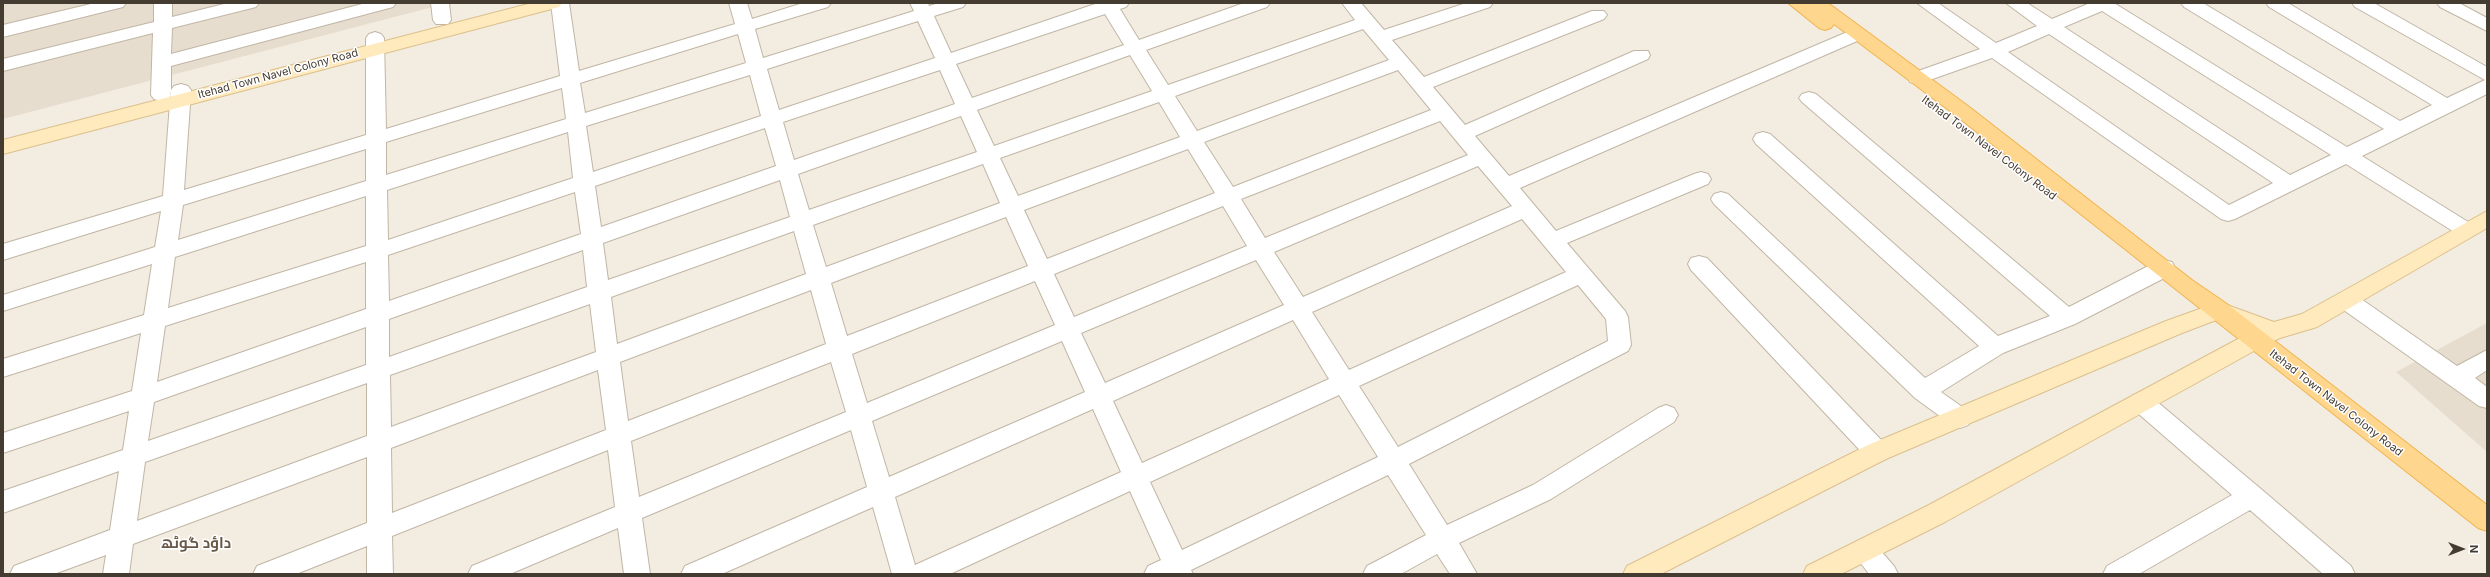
<!DOCTYPE html>
<meta charset="utf-8">
<style>
body{margin:0}
#map{position:relative;width:2490px;height:577px;overflow:hidden;background:#f3ece1;font-family:Inter,sans-serif}
canvas{display:block}
.frame{position:absolute;inset:0;border:4px solid #443b31;pointer-events:none}
.north{position:absolute;left:2442px;top:529px;width:40px;height:40px;-webkit-text-stroke:3px #fff;paint-order:stroke;rotate:90deg;font-size:11px;font-weight:700;line-height:16px;text-align:center;color:#443b31}
.north::after{content:'';display:block;margin:auto;width:14px;height:18px;background:#443b31;clip-path:polygon(50% 0,100% 100%,50% 72%,0 100%)}
</style>
<div id="map">
<canvas width="2490" height="577"></canvas>
<div class="frame"></div>
<div class="north">N</div>
</div>
<script>
const context = document.querySelector('canvas').getContext('2d');
context.lineJoin = 'round';
function fillPath(path, color) {
  context.fillStyle = color;
  context.fill(path, 'evenodd');
}
function shape(rows) {
  const path = new Path2D();
  for (const r of rows) {
    path.moveTo(r[0], r[1]);
    for (let i = 2; i < r.length; i += 2) path.lineTo(r[i], r[i + 1]);
  }
  return path;
}
function stroke(path, color, width, dash) {
  context.strokeStyle = color;
  context.lineWidth = width;
  context.lineCap = dash ? 'butt' : 'round';
  context.setLineDash(dash || []);
  context.stroke(path);
}
function drawText(font, color, halo, rows, align = 'center') {
  context.font = font + ' Inter,Cairo,sans-serif';
  context.lineWidth = 3;
  context.setLineDash([]);
  context.textBaseline = 'middle';
  context.strokeStyle = halo;
  context.fillStyle = color;
  for (const [text, x, y, turn = 0] of rows) {
    context.save();
    context.translate(x, y);
    context.rotate((+turn || 0) * Math.PI / 180);
    context.textAlign = isNaN(turn) ? turn : align;
    if (halo) context.strokeText(text, 0, 0);
    context.fillText(text, 0, 0);
    context.restore();
  }
}
fillPath(shape([
 [3,3,448,3,3,119],
 [2487,323,2487,452,2396,372]
]), '#e7ddce');
const street = shape([
 [95,3,126,3,123,7,3,37,3,25,95,3],
 [154,3,172,3,172,17,228,3,259,3,256,7,172,28,171,54,366,3,396,3,393,7,171,66,171,95,168,99,161,101,154,99,151,95,153,33,3,71,3,59,154,22,154,3],
 [431,3,449,3,451,20,448,24,436,24,433,20,431,3],
 [551,3,569,3,579,71,735,24,729,3,747,3,752,19,803,3,831,3,828,7,755,29,763,58,914,11,910,3,928,3,929,6,939,3,966,3,963,7,934,16,951,53,1098,3,1129,3,1126,7,1120,9,1139,40,1244,3,1270,3,1267,7,1146,50,1168,85,1355,20,1342,3,1361,3,1384,30,1466,3,1493,3,1490,7,1392,40,1424,77,1592,11,1604,11,1607,15,1604,19,1433,87,1465,125,1634,51,1648,51,1650,55,1648,59,1475,136,1509,176,1852,30,1864,30,1867,34,1864,38,1520,188,1556,231,1694,174,1701,172,1708,174,1711,179,1708,184,1567,243,1625,311,1628,317,1631,345,1628,351,1409,464,1447,525,1533,485,1658,408,1666,405,1674,408,1678,415,1674,422,1551,499,1459,543,1477,574,1450,574,1437,554,1401,574,1363,574,1367,566,1426,535,1388,475,1191,570,1193,574,1144,574,1148,566,1161,560,1130,491,950,574,892,574,873,507,722,574,681,574,685,566,867,487,851,430,642,518,650,574,624,574,618,528,510,574,468,574,472,566,615,507,608,450,392,536,393,574,367,574,367,546,296,574,253,574,257,566,367,523,367,457,133,544,129,574,103,574,106,555,54,574,10,574,14,566,110,530,119,471,3,513,3,491,123,450,129,411,3,453,3,433,132,391,141,333,3,377,3,359,144,315,152,264,3,311,3,295,155,247,161,211,3,260,3,244,163,196,171,90,174,86,181,84,188,86,191,90,184,190,366,135,366,38,369,34,375,32,381,34,384,38,386,129,560,76,551,3],
 [1105,14,1124,45,972,98,956,64,1105,14],
 [918,21,935,58,779,110,767,69,918,21],
 [1363,29,1389,60,1197,131,1175,96,1363,29],
 [738,34,746,63,585,113,580,83,738,34],
 [1130,55,1152,91,994,146,977,110,1130,55],
 [940,70,955,104,794,160,783,122,940,70],
 [1398,70,1431,110,1233,187,1204,142,1398,70],
 [750,75,761,116,593,172,586,126,750,75],
 [562,88,566,119,386,175,386,142,562,88],
 [1159,102,1180,137,1018,196,1000,158,1159,102],
 [961,116,977,152,809,210,798,174,961,116],
 [1440,121,1468,155,1265,238,1241,199,1440,121],
 [765,128,776,166,601,227,595,186,765,128],
 [568,132,573,178,388,240,387,190,568,132],
 [366,149,366,181,178,240,183,205,366,149],
 [1188,149,1215,193,1047,259,1024,210,1188,149],
 [983,164,1000,203,826,267,813,225,983,164],
 [1478,166,1512,206,1303,297,1274,252,1478,166],
 [780,180,790,217,608,280,603,243,780,180],
 [575,192,581,234,389,301,388,255,575,192],
 [366,196,366,246,168,308,175,257,366,196],
 [1223,206,1247,246,1074,317,1054,274,1223,206],
 [1006,217,1028,266,847,336,831,283,1006,217],
 [1522,219,1566,272,1349,370,1312,312,1522,219],
 [794,231,806,274,617,344,611,297,794,231],
 [583,250,587,287,389,357,389,319,583,250],
 [1256,260,1284,305,1105,383,1081,333,1256,260],
 [366,262,366,309,157,382,165,326,366,262],
 [1035,281,1055,325,867,403,852,354,1035,281],
 [1578,285,1606,319,1608,341,1398,447,1359,386,1578,285],
 [811,290,826,344,628,421,620,362,811,290],
 [590,304,596,352,391,427,390,375,590,304],
 [1293,320,1329,379,1142,463,1113,401,1293,320],
 [366,327,366,365,148,441,154,402,366,327],
 [1062,341,1085,392,889,477,872,421,1062,341],
 [831,362,846,412,639,497,631,441,831,362],
 [598,370,606,430,392,513,391,448,598,370],
 [367,383,367,436,137,521,145,462,367,383],
 [1339,395,1378,457,1182,550,1150,482,1339,395],
 [1093,409,1121,472,915,565,895,497,1093,409],
 [1917,3,1938,3,1996,43,2037,26,2006,3,2027,3,2052,19,2090,3,2114,3,2347,147,2384,129,2184,7,2181,3,2203,3,2400,121,2432,105,2269,7,2266,3,2288,3,2447,98,2485,80,2355,7,2352,3,2374,3,2487,67,2487,94,2362,156,2473,225,2477,230,2473,235,2466,238,2459,235,2346,164,2235,219,2228,221,2221,219,1992,58,1924,82,1917,84,1910,82,1908,78,1910,74,1980,49,1917,3],
 [2102,11,2331,155,2290,175,2064,27,2102,11],
 [2049,34,2273,183,2229,205,2008,52,2049,34],
 [2437,3,2459,3,2487,18,2487,31,2440,7,2437,3],
 [1809,92,1816,94,2069,307,2156,262,2164,260,2172,262,2175,268,2172,274,2075,324,2003,353,1941,392,1968,411,1972,418,1968,425,1960,428,1952,425,1915,398,1714,204,1711,199,1714,194,1721,192,1728,194,1925,378,1979,346,1756,144,1753,139,1756,134,1763,132,1770,134,1998,336,2050,316,1802,102,1799,98,1802,94,1809,92],
 [1699,256,1707,258,1886,445,1889,452,1886,459,1877,462,1868,459,1691,270,1688,264,1691,258,1699,256],
 [2346,292,2354,294,2457,366,2487,350,2487,370,2475,378,2487,387,2487,408,2479,406,2448,384,2338,306,2335,300,2338,294,2346,292],
 [2141,393,2149,395,2261,489,2351,566,2355,574,2323,574,2250,510,2139,574,2103,574,2107,566,2232,495,2133,409,2129,402,2133,395,2141,393],
 [1864,539,1873,542,1894,566,1898,574,1869,574,1851,550,1855,542,1864,539]
]);
const secondary = shape([
 [532,3,562,3,559,7,3,154,3,140,532,3],
 [2487,211,2487,228,2317,327,2280,338,2263,346,1945,522,1841,574,1803,574,1807,566,1927,506,2251,332,2219,319,2182,333,1886,459,1661,574,1623,574,1627,566,1868,445,2166,321,2219,302,2274,322,2302,314,2487,211]
]);
const primary = shape([
 [1788,3,1828,3,1968,106,2192,280,2227,304,2487,505,2487,531,2478,528,1954,114,1834,24,1831,28,1825,30,1819,28,1788,3]
]);
stroke(street, '#c1b6a5', 2);
stroke(secondary, '#dbc08c', 2);
stroke(primary, '#f1b450', 2);
fillPath(street, '#fff');
fillPath(secondary, '#ffeabe');
fillPath(primary, '#ffd68d');
drawText('11px', '#443b31', '#fff', [
 ["Itehad Town Navel Colony Road",278,74,-15],
 ["Itehad Town Navel Colony Road",1989,148,37],
 ["Itehad Town Navel Colony Road",2336,403,38]
]);
drawText('bold 15px', '#685847', '#fff', [
 ["داؤد گوٹھ",196,543]
]);
</script>
